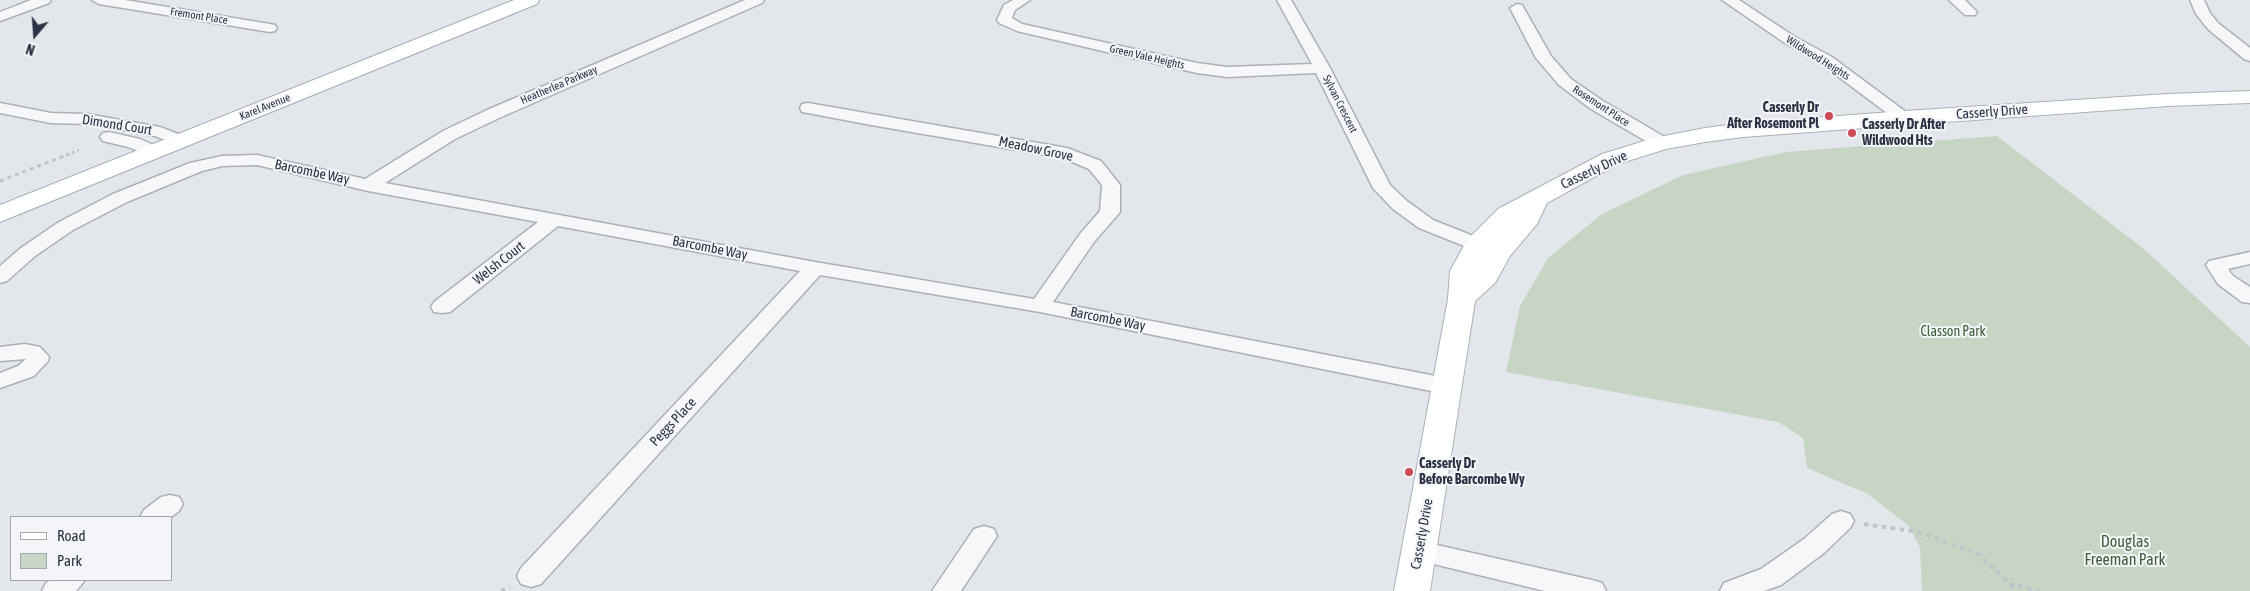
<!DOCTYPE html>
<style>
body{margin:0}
#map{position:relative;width:2250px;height:591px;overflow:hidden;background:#e3e6eb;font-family:"Asap Condensed",sans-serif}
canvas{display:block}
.legend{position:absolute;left:10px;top:516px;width:162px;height:65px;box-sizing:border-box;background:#f3f5f8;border:1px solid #a3a7b0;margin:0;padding:6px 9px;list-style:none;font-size:15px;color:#2b3243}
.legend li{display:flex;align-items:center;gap:10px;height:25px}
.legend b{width:25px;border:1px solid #a3a7b0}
.north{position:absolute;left:10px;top:10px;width:50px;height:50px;-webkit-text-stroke:4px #f3f5f8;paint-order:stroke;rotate:198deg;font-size:14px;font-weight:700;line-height:20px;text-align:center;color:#2b3243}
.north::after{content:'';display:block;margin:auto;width:18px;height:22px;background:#2b3243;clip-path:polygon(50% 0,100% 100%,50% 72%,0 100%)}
</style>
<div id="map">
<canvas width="2250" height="591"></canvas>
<ul class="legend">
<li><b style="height:6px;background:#fff"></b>Road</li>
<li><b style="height:14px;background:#c7d5c4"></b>Park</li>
</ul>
<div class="north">N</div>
</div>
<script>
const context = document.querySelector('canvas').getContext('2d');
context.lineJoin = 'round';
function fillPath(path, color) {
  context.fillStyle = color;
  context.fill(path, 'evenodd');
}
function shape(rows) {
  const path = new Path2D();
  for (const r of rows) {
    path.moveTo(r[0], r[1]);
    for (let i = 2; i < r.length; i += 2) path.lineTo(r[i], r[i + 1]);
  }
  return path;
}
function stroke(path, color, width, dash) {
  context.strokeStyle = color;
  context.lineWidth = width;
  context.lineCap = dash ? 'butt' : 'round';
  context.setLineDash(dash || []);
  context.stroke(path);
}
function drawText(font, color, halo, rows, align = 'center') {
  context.font = font + ' "Asap Condensed",sans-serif';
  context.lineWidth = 4;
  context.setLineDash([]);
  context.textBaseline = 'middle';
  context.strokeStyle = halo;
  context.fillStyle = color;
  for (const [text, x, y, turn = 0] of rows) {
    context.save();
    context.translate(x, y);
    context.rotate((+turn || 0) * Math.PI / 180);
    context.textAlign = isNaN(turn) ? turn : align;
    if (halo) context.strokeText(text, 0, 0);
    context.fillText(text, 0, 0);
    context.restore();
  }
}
fillPath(shape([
 [1997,136,2144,249,2250,347,2250,591,1922,591,1920,547,1908,525,1866,493,1807,468,1803,438,1778,422,1506,372,1520,306,1548,258,1602,214,1683,175,1786,152]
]), '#c7d5c4');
const street = shape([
 [31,0,51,0,49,3,0,21,0,12,31,0],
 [92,0,125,0,270,24,275,25,277,28,275,31,270,32,99,4,92,0],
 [745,0,764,0,762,3,499,118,455,139,385,183,815,262,1034,299,1080,234,1100,211,1102,185,1089,169,1063,158,871,125,808,113,802,112,800,108,802,104,808,103,1067,148,1101,161,1120,185,1120,212,1094,242,1053,302,1446,378,1454,381,1458,386,1454,391,1446,394,1040,312,820,275,541,584,531,587,521,584,517,576,521,568,800,271,558,226,450,312,442,313,434,312,431,307,434,302,538,222,368,191,257,165,222,166,202,171,127,202,73,230,35,256,7,281,0,283,0,266,21,248,59,222,113,194,190,163,222,156,257,155,365,179,443,131,487,110,745,0],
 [1013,0,1030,0,1015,10,1012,18,1022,24,1197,63,1227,67,1312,64,1277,0,1291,0,1330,68,1390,185,1407,201,1433,220,1501,247,1504,251,1501,255,1494,257,1487,255,1419,228,1393,209,1373,188,1316,73,1227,77,1197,73,1017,31,999,23,997,20,1004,5,1013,0],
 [1722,0,1739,0,1795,37,1832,57,1914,118,1911,122,1899,122,1820,63,1785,43,1722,0],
 [1949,0,1965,0,1977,12,1975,15,1965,15,1949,0],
 [2190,0,2204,0,2210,13,2218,23,2250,48,2250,61,2244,59,2208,29,2196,14,2190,0],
 [1517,4,1522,5,1551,56,1571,79,1603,101,1668,139,1671,143,1668,147,1656,147,1591,109,1559,85,1536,58,1510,8,1517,4],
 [0,103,51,113,87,114,160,127,186,137,189,141,186,145,180,146,155,136,87,124,51,123,0,113,0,103],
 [109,132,140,139,160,148,163,152,160,156,154,157,128,147,103,141,100,137,103,133,109,132],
 [2250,252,2250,264,2228,269,2233,276,2250,287,2250,303,2242,302,2218,284,2206,265,2209,261,2250,252],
 [25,344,40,347,49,357,48,361,34,376,0,388,0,373,18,366,26,359,0,361,0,347,25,344],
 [170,495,179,497,183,504,179,511,171,517,140,517,144,510,161,497,170,495],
 [1841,511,1850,514,1854,521,1850,528,1824,553,1781,585,1764,591,1720,591,1724,583,1761,569,1804,539,1832,514,1841,511],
 [984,526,994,529,997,536,961,591,932,591,974,529,984,526],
 [1419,541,1592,580,1602,583,1606,591,1545,591,1409,558,1405,551,1409,544,1419,541],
 [51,580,85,580,76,591,42,591,46,583,51,580]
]);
const secondary = shape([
 [2250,91,2250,103,2168,106,1905,125,1743,137,1705,142,1666,149,1618,164,1547,203,1537,224,1510,256,1495,283,1475,301,1430,591,1394,591,1448,299,1450,271,1467,240,1498,209,1602,154,1654,138,1705,128,1743,123,1905,111,2168,94,2250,91]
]);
const primary = shape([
 [514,0,539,0,537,4,0,222,0,205,514,0]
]);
stroke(street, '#acb0b9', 3);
stroke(secondary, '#acb0b9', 2);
stroke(primary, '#a2a9b6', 2);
stroke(shape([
 [66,155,79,150]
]), '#c1c4ca', 2.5, [3, 3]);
stroke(shape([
 [0,181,69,154]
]), '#c1c4ca', 3, [4, 4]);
stroke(shape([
 [1864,524,1919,532,1978,554,2010,584,2039,591],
 [2010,585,2016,591],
 [501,591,510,587]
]), '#c1c4ca', 4, [4.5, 4.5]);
fillPath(street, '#f6f7f9');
fillPath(secondary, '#fff');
fillPath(primary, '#fff');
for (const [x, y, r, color] of [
 [1829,116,5,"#cd4b57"],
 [1852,133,5,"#cd4b57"],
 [1409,472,5,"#cd4b57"]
]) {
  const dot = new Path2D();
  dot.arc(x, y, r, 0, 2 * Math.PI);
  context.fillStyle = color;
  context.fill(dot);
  stroke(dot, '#f3f5f8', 2);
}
drawText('11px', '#2b3243', '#f3f5f8', [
 ["Fremont Place",199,16,9],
 ["Green Vale Heights",1147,57,13],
 ["Wildwood Heights",1818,58,32],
 ["Heatherlea Parkway",559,85,-23],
 ["Sylvan Crescent",1340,104,63],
 ["Rosemont Place",1601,106,33],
 ["Karel Avenue",265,107,-22]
]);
drawText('bold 14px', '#2b3243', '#f3f5f8', [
 ["Casserly Dr",1819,108,"right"],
 ["After Rosemont Pl",1819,124,"right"],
 ["Casserly Dr After",1862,125],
 ["Wildwood Hts",1862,141],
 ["Casserly Dr",1419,464],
 ["Before Barcombe Wy",1419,480]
], 'left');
drawText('14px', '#2b3243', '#f3f5f8', [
 ["Casserly Drive",1992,112,-4],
 ["Dimond Court",117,125,9],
 ["Meadow Grove",1036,149,12],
 ["Casserly Drive",1594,170,-25],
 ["Barcombe Way",312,172,12],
 ["Barcombe Way",710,248,11],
 ["Welsh Court",499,263,-38],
 ["Barcombe Way",1108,319,11],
 ["Peggs Place",673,422,-47],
 ["Casserly Drive",1422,534,-80]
]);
drawText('14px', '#3d5e38', '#f3f5f8', [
 ["Classon Park",1953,332]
]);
drawText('16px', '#3d5e38', '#f3f5f8', [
 ["Douglas",2125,542],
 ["Freeman Park",2125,560]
]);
</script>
